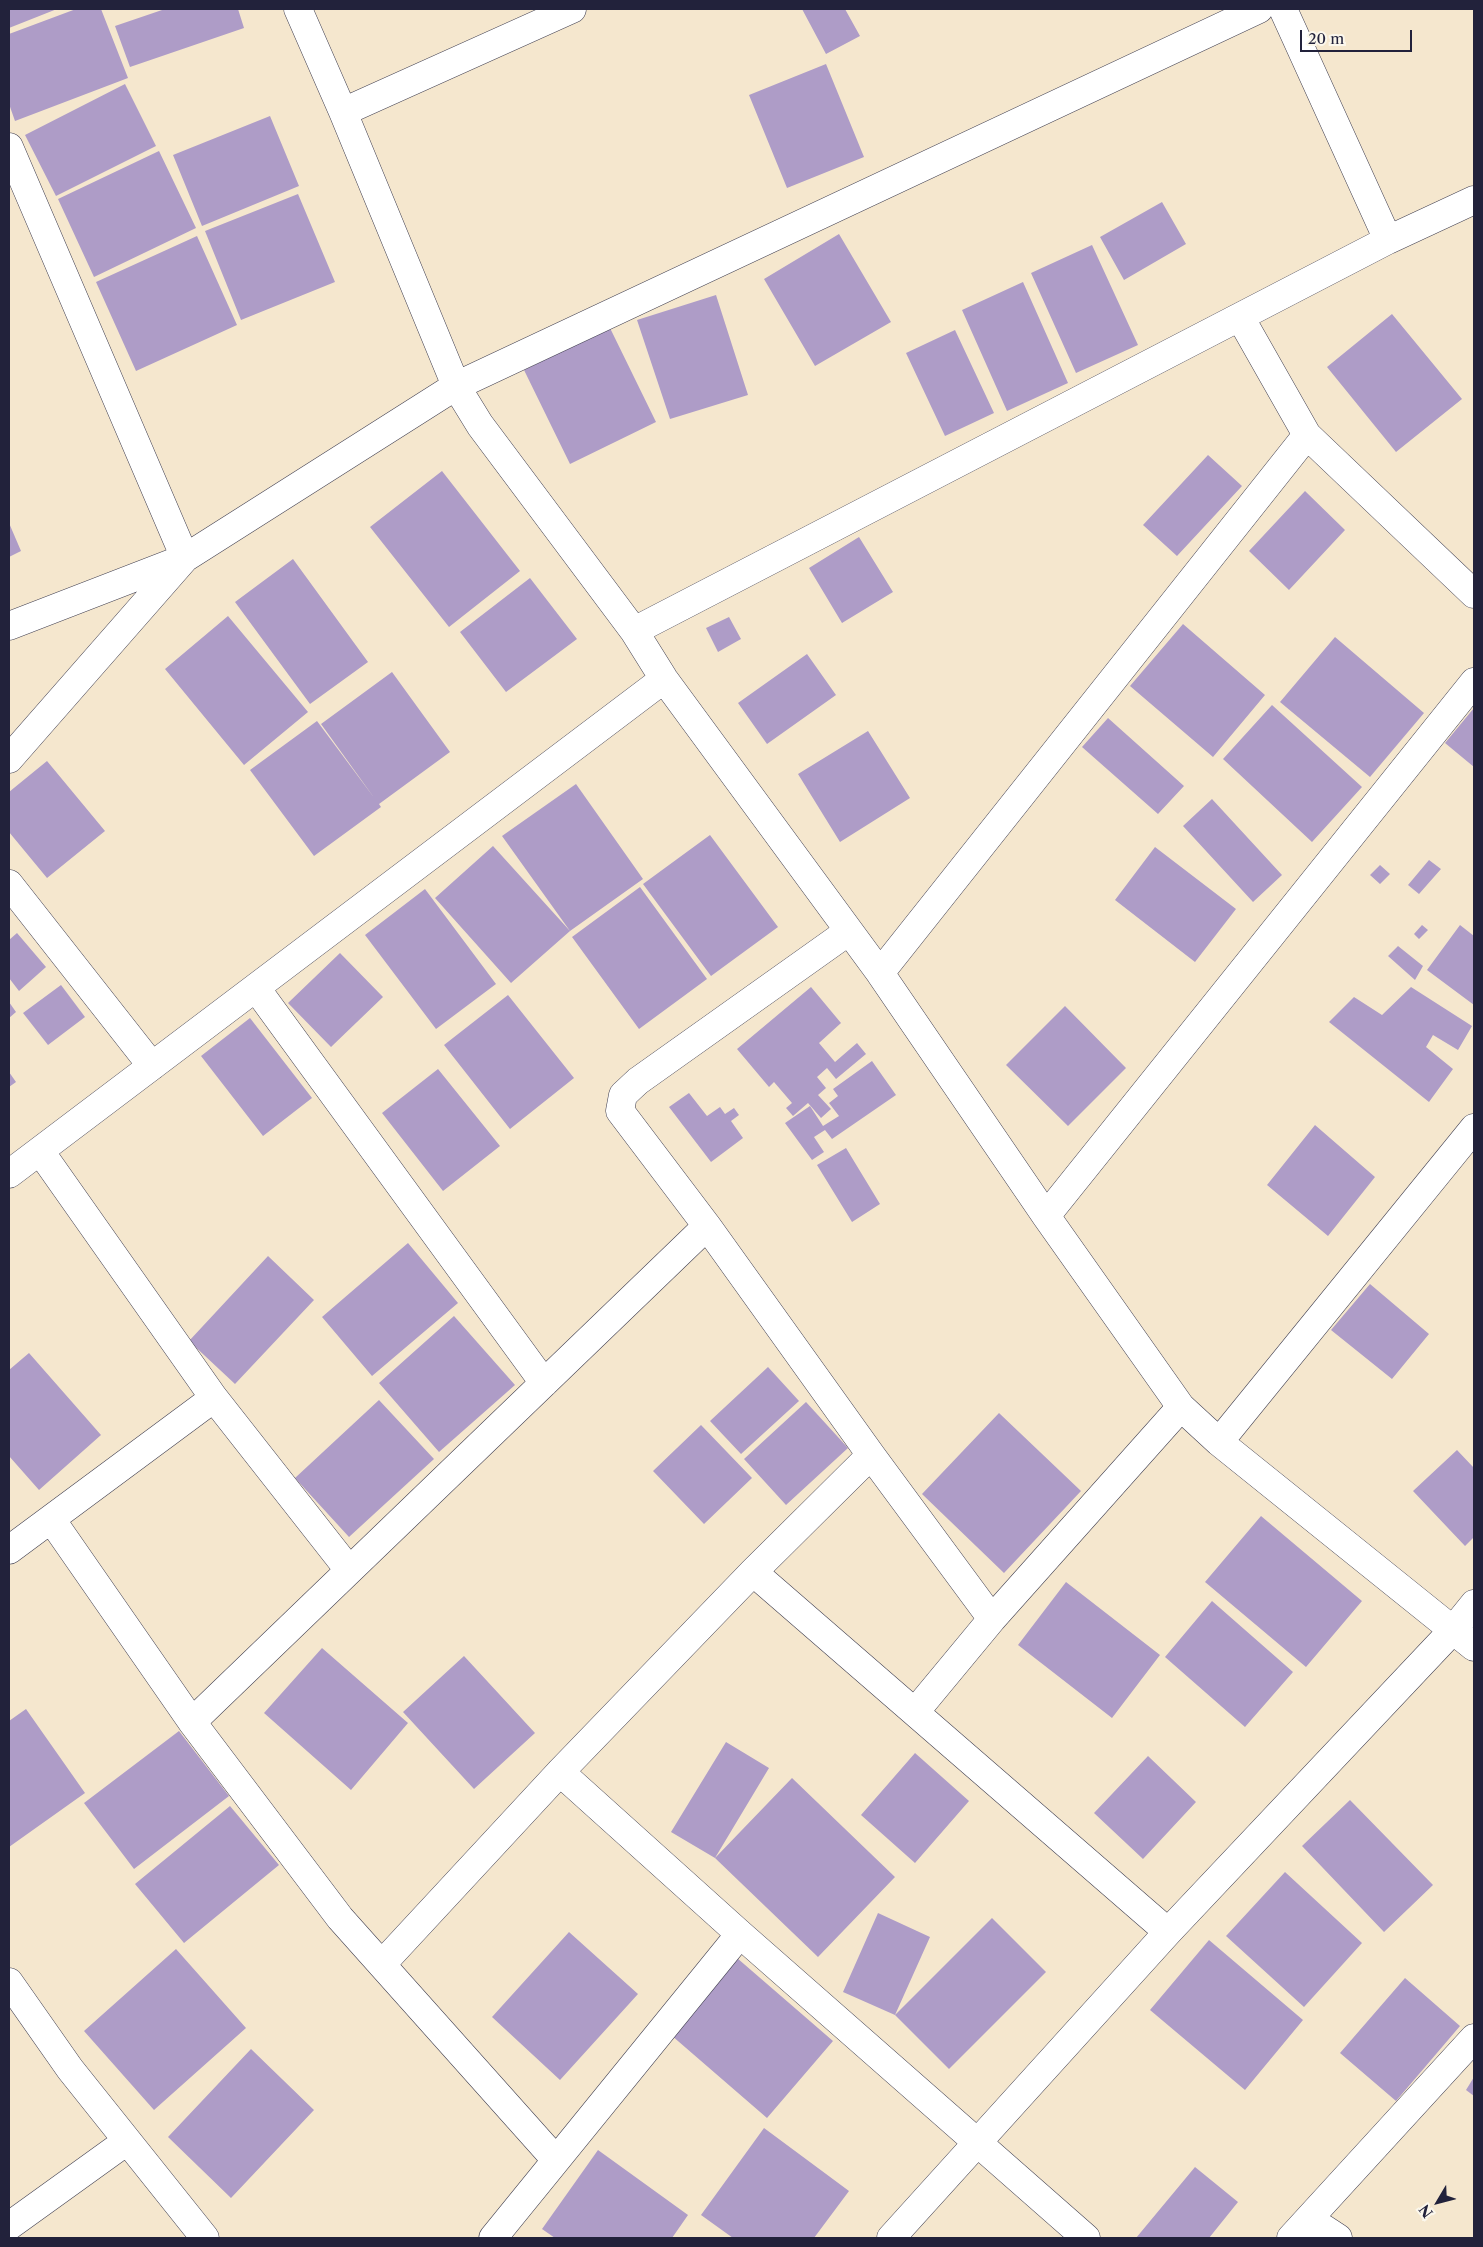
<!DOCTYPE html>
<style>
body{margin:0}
#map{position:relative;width:1483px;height:2247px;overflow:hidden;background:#f5e7ce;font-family:"Libre Caslon Text",serif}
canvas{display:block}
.frame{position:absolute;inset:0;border:10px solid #22223b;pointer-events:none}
.north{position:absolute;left:1413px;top:2177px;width:50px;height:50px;-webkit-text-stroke:4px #fbf7ec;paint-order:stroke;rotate:233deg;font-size:14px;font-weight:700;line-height:20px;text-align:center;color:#22223b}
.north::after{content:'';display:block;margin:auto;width:18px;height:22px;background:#22223b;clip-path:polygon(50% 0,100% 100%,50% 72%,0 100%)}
.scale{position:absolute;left:1300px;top:30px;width:112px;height:22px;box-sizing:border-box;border:2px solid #22223b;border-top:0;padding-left:6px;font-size:15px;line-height:18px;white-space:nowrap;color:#22223b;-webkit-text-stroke:4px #fbf7ec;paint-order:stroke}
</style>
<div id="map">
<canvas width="1483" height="2247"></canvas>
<div class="frame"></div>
<div class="north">N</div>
<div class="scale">20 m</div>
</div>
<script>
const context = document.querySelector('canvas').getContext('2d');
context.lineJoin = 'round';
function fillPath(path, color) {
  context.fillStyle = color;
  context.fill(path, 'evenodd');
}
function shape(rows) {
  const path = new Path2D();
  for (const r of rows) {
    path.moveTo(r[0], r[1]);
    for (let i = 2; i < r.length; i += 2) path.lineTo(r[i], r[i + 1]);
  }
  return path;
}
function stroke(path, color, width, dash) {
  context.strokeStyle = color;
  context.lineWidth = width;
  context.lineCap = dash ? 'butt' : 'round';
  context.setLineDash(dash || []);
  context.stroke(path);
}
fillPath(shape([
 [9,9,57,9,9,28],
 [76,9,101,9,128,78,15,121,9,104,9,34],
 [165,9,238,9,244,28,130,67,115,26],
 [802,9,845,9,860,36,826,54],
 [826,64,864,157,787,188,749,95],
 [125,84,156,146,56,196,25,135],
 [270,116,299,186,202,226,173,155],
 [159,151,196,228,94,277,58,199],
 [298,194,335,282,241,320,205,231],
 [1162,202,1186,244,1124,280,1100,237],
 [839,234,891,322,815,366,764,279],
 [197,236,237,325,136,371,96,282],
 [1092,245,1138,345,1076,373,1031,273],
 [1023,282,1068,383,1007,411,962,310],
 [716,295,748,395,670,419,637,320],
 [1392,314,1462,399,1396,452,1327,367],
 [610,328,656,422,570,464,524,370],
 [955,330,994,413,945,436,906,353],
 [1208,455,1242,486,1177,556,1143,525],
 [442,471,520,571,449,627,370,527],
 [1305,491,1345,530,1289,590,1249,551],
 [9,523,21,551,9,557],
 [859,537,893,592,842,623,809,568],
 [293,559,368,662,310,704,235,602],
 [530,578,577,639,506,692,460,632],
 [228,616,308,712,244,765,165,669],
 [729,617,741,639,718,652,706,628],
 [1183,624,1265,695,1213,757,1130,686],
 [1335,637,1424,713,1370,777,1280,702],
 [807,654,836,695,767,744,738,703],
 [392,672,450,752,379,804,381,807,314,856,250,770,317,721,375,799,321,724],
 [1272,705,1362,787,1312,842,1223,759],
 [1474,708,1474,767,1445,743],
 [1108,718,1184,786,1158,814,1082,747],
 [868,731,910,798,840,842,798,774],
 [47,761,105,831,47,878,9,832,9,792],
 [576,784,643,879,570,931,511,983,435,898,493,846,570,931,502,836],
 [1212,799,1282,875,1253,902,1183,826],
 [710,835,778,927,711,976,643,884],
 [1155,847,1236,909,1195,962,1115,900],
 [1429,860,1441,869,1419,894,1408,885],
 [1380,865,1390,874,1380,884,1370,875],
 [640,887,707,979,639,1029,572,937],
 [425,889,496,984,436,1029,365,935],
 [1422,925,1428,930,1419,939,1414,934],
 [1460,925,1474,936,1474,1005,1427,970],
 [17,933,46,967,19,991,9,978,9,940],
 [1398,946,1423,966,1415,980,1388,956],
 [340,953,383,997,331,1047,288,1003],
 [61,985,85,1017,48,1045,23,1013],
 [811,987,841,1023,819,1043,835,1062,857,1043,866,1054,836,1079,827,1068,817,1077,826,1088,818,1095,831,1109,821,1118,808,1103,793,1116,786,1108,792,1103,774,1082,769,1087,737,1049],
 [1411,987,1472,1026,1458,1050,1433,1035,1426,1047,1453,1069,1429,1102,1329,1022,1354,997,1382,1015],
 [508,995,574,1078,510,1129,444,1045],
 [9,1002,16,1012,9,1018],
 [1065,1006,1126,1068,1068,1126,1006,1065],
 [250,1018,312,1098,263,1136,201,1056],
 [872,1061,896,1095,832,1139,825,1130,814,1137,824,1152,812,1160,785,1123,810,1106,823,1126,839,1116,829,1103,838,1096,833,1089],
 [438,1069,500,1146,443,1191,382,1113],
 [9,1072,16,1082,9,1087],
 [689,1093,707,1116,720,1107,725,1114,734,1108,739,1115,731,1121,743,1138,711,1162,669,1107],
 [1315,1125,1375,1177,1328,1236,1267,1185],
 [846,1148,880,1204,852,1222,817,1165],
 [408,1243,458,1303,372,1376,322,1317],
 [268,1256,314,1300,235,1384,189,1341],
 [1370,1284,1429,1334,1392,1379,1331,1330],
 [454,1316,515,1385,439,1452,379,1383],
 [29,1353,101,1435,39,1490,9,1456,9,1370],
 [768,1367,799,1401,741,1454,710,1421],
 [379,1400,434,1459,349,1537,295,1478],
 [806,1402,848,1448,786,1505,744,1459],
 [999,1413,1081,1491,1004,1573,922,1494],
 [701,1425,752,1478,704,1524,653,1471],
 [1457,1450,1474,1468,1474,1537,1465,1546,1413,1491],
 [1261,1516,1362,1601,1306,1667,1205,1582],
 [1066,1582,1160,1655,1112,1718,1018,1645],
 [1212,1601,1293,1672,1245,1727,1165,1657],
 [322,1648,408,1723,351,1790,264,1713],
 [464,1656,535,1733,474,1789,403,1712],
 [26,1709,85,1793,9,1847,9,1721],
 [179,1731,229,1796,134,1869,84,1803],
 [726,1742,769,1768,715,1858,671,1832],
 [915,1753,969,1801,915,1863,861,1815],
 [1148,1756,1196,1802,1143,1859,1094,1813],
 [792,1778,895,1877,818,1957,715,1858],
 [1350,1800,1433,1885,1384,1932,1302,1846],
 [230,1806,279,1865,184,1943,135,1884],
 [1285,1872,1362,1943,1304,2007,1226,1936],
 [878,1913,930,1937,895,2015,843,1992],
 [992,1918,1046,1972,949,2069,895,2015],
 [569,1932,638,1994,560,2080,492,2017],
 [1209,1940,1303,2020,1245,2090,1150,2010],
 [176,1949,246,2028,154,2110,84,2031],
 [737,1958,833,2041,767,2118,671,2035],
 [1405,1978,1460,2026,1396,2101,1340,2053],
 [251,2049,314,2110,231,2198,168,2137],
 [1474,2077,1474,2096,1466,2090],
 [764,2128,849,2191,814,2238,733,2238,701,2215],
 [598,2150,688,2215,672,2238,555,2238,542,2229],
 [1195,2167,1238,2202,1209,2238,1136,2238]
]), '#ae9cc7');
const minor = shape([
 [298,9,343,112,456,386,480,425,634,631,664,679,880,973,1046,1216,1181,1407,1219,1442,1474,1647],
 [1283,9,1388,240],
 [343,112,572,9],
 [9,147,185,558,9,759],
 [1240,317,1307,435,1474,594],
 [9,626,185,558,456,386,1259,9],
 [634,631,1388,240,1474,200],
 [9,884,152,1066],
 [849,931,638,1081,623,1095,620,1111,707,1226,871,1455,992,1619],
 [880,973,1307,435],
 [256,988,544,1383],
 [40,1151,214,1398,349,1570],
 [9,1174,664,679],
 [1046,1216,1474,682],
 [1219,1442,1474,1128],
 [51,1519,192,1722,340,1918,556,2160],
 [9,1550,214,1398],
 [753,1572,1168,1932],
 [915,1712,992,1619,1181,1407],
 [192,1722,707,1226],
 [560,1772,740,1934,1086,2238],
 [382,1964,560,1772,753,1572,871,1455],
 [9,1982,70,2069,205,2238],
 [1309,2219,1338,2238],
 [9,2226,127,2141],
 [493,2238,740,1934],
 [891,2238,1168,1932,1453,1630,1474,1604],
 [1291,2238,1474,2038]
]);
stroke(minor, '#424051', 29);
stroke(minor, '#fff', 28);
</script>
